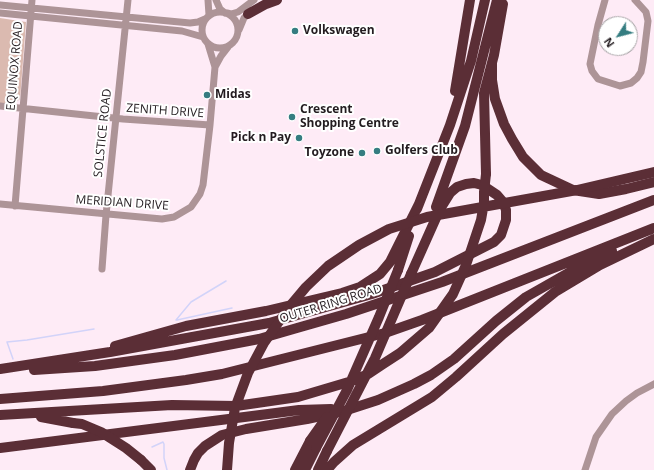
<!DOCTYPE html>
<style>
body{margin:0}
#map{position:relative;width:654px;height:470px;overflow:hidden;background:#feebf6;font-family:"Open Sans",sans-serif}
canvas{display:block}
.north{position:absolute;left:598px;top:16px;width:40px;height:40px;box-sizing:border-box;background:#fff;border:1px solid #a7a4a6;border-radius:50%;rotate:234deg;font-size:11px;font-weight:700;line-height:16px;text-align:center;color:#231c20}
.north::after{content:'';display:block;margin:auto;width:14px;height:18px;background:#357d81;clip-path:polygon(50% 0,100% 100%,50% 72%,0 100%)}
</style>
<div id="map">
<canvas width="654" height="470"></canvas>
<div class="north">N</div>
</div>
<script>
const context = document.querySelector('canvas').getContext('2d');
context.lineJoin = 'round';
function fillPath(path, color) {
  context.fillStyle = color;
  context.fill(path, 'evenodd');
}
function shape(rows) {
  const path = new Path2D();
  for (const r of rows) {
    if (r.length === 3) {
      path.moveTo(r[0] + r[2], r[1]);
      path.arc(r[0], r[1], r[2], 0, 2 * Math.PI);
      continue;
    }
    path.moveTo(r[0], r[1]);
    for (let i = 2; i < r.length; i += 2) path.lineTo(r[i], r[i + 1]);
  }
  return path;
}
function stroke(path, color, width, dash) {
  context.strokeStyle = color;
  context.lineWidth = width;
  context.lineCap = dash ? 'butt' : 'round';
  context.setLineDash(dash || []);
  context.stroke(path);
}
function drawText(font, color, halo, rows, align = 'center') {
  context.font = font + ' "Open Sans",sans-serif';
  context.lineWidth = 4;
  context.setLineDash([]);
  context.textBaseline = 'middle';
  context.strokeStyle = halo;
  context.fillStyle = color;
  for (const [text, x, y, turn = 0] of rows) {
    context.save();
    context.translate(x, y);
    context.rotate((+turn || 0) * Math.PI / 180);
    context.textAlign = isNaN(turn) ? turn : align;
    if (halo) context.strokeText(text, 0, 0);
    context.fillText(text, 0, 0);
    context.restore();
  }
}
fillPath(shape([
 [0,18,26,22,20,99,15,103,0,103]
]), '#dbbab0');
stroke(shape([
 [176,320,191,302,226,281],
 [177,320,232,308],
 [13,359,7,342,27,340,94,329],
 [152,447,163,442,164,444,164,458,167,470]
]), '#d2d3f9', 1.5);
stroke(shape([
 [208,0,209,15],
 [216,0,220,9,225,13],
 [605,0,598,25,590,64,592,71,598,79,620,86,631,83,637,78,641,72,643,62,648,21,646,12,635,0],
 [0,5,190,23,198,22,205,19],
 [220,30,18],
 [0,13,182,31,203,37],
 [227,13,231,14,238,12,254,0],
 [239,30,244,18,251,11],
 [215,67,221,56,228,47],
 [0,106,123,119,210,125],
 [0,204,162,219,174,217,191,207,200,194,203,185,210,125,215,67,208,44],
 [15,206,32,0],
 [102,269,106,215,128,0],
 [585,470,596,437,612,414,626,401,637,393,654,384]
]), '#ad9497', 7);
stroke(shape([
 [248,14,266,4,277,0],
 [492,63,492,80,495,99,504,124,512,139,523,157,541,175,573,190,599,194,626,189,654,182],
 [455,91,470,0],
 [486,174,484,93,494,55,503,4],
 [436,207,465,126,497,0],
 [417,209,450,125,471,61,485,0],
 [398,270,409,236],
 [115,346,186,326,266,311,342,293,360,287,380,274,390,262,419,204],
 [0,369,110,352,269,323,372,294,435,272,494,242,501,235,506,220,506,210,503,202,497,195,482,185,474,183,466,184,457,187,450,193,440,209,411,274],
 [34,370,95,366,175,355,259,339,297,328,346,314,442,282,654,200],
 [0,399,103,391,186,380,222,374,385,333,422,320,654,228],
 [0,415,172,405,236,406],
 [41,417,73,423],
 [0,448,268,414,299,410,331,409],
 [141,460,151,470],
 [190,470,194,460,198,453,205,446,222,435,246,429,307,419,344,411,378,400,414,384,431,375,454,359,496,321,526,297,570,272,612,251],
 [295,470,310,441],
 [305,470,316,448],
 [318,470,327,451],
 [327,470,334,462,353,445,432,397,456,377,503,334,555,292,600,265,654,239]
]), '#5b2e36', 10);
stroke(shape([
 [236,406,298,397,352,381,368,374,383,364,400,353,429,328,453,294,466,265,481,220,484,203,484,192,486,174],
 [73,423,82,424,101,432,126,448,141,460],
 [310,441,327,417],
 [316,448,347,390,379,317,398,270],
 [327,451,375,358,411,274],
 [227,470,229,443,235,408,248,373,264,343,290,306,306,287,328,266,359,245,389,229,427,217,577,190,654,172]
]), '#5b2e36', 10);
for (const [x, y, r, color] of [
 [295,31,4,"#357d81"],
 [207,95,4,"#357d81"],
 [292,117,4,"#357d81"],
 [299,138,4,"#357d81"],
 [377,151,4,"#357d81"],
 [362,153,4,"#357d81"]
]) {
  const dot = new Path2D();
  dot.arc(x, y, r, 0, 2 * Math.PI);
  context.fillStyle = color;
  context.fill(dot);
  stroke(dot, '#fff', 1.5);
}
drawText('bold 12px', '#231c20', '#fff', [
 ["Volkswagen",303,31],
 ["Midas",215,95],
 ["Crescent",300,110],
 ["Shopping Centre",300,124],
 ["Pick n Pay",291,138,"right"],
 ["Golfers Club",385,151],
 ["Toyzone",354,153,"right"]
], 'left');
drawText('12px', '#231c20', '#fff', [
 ["EQUINOX ROAD",15,66,-85],
 ["ZENITH DRIVE",165,111,4],
 ["SOLSTICE ROAD",103,133,-84],
 ["MERIDIAN DRIVE",122,203,4],
 ["OUTER RING ROAD",331,304,-17]
]);
</script>
